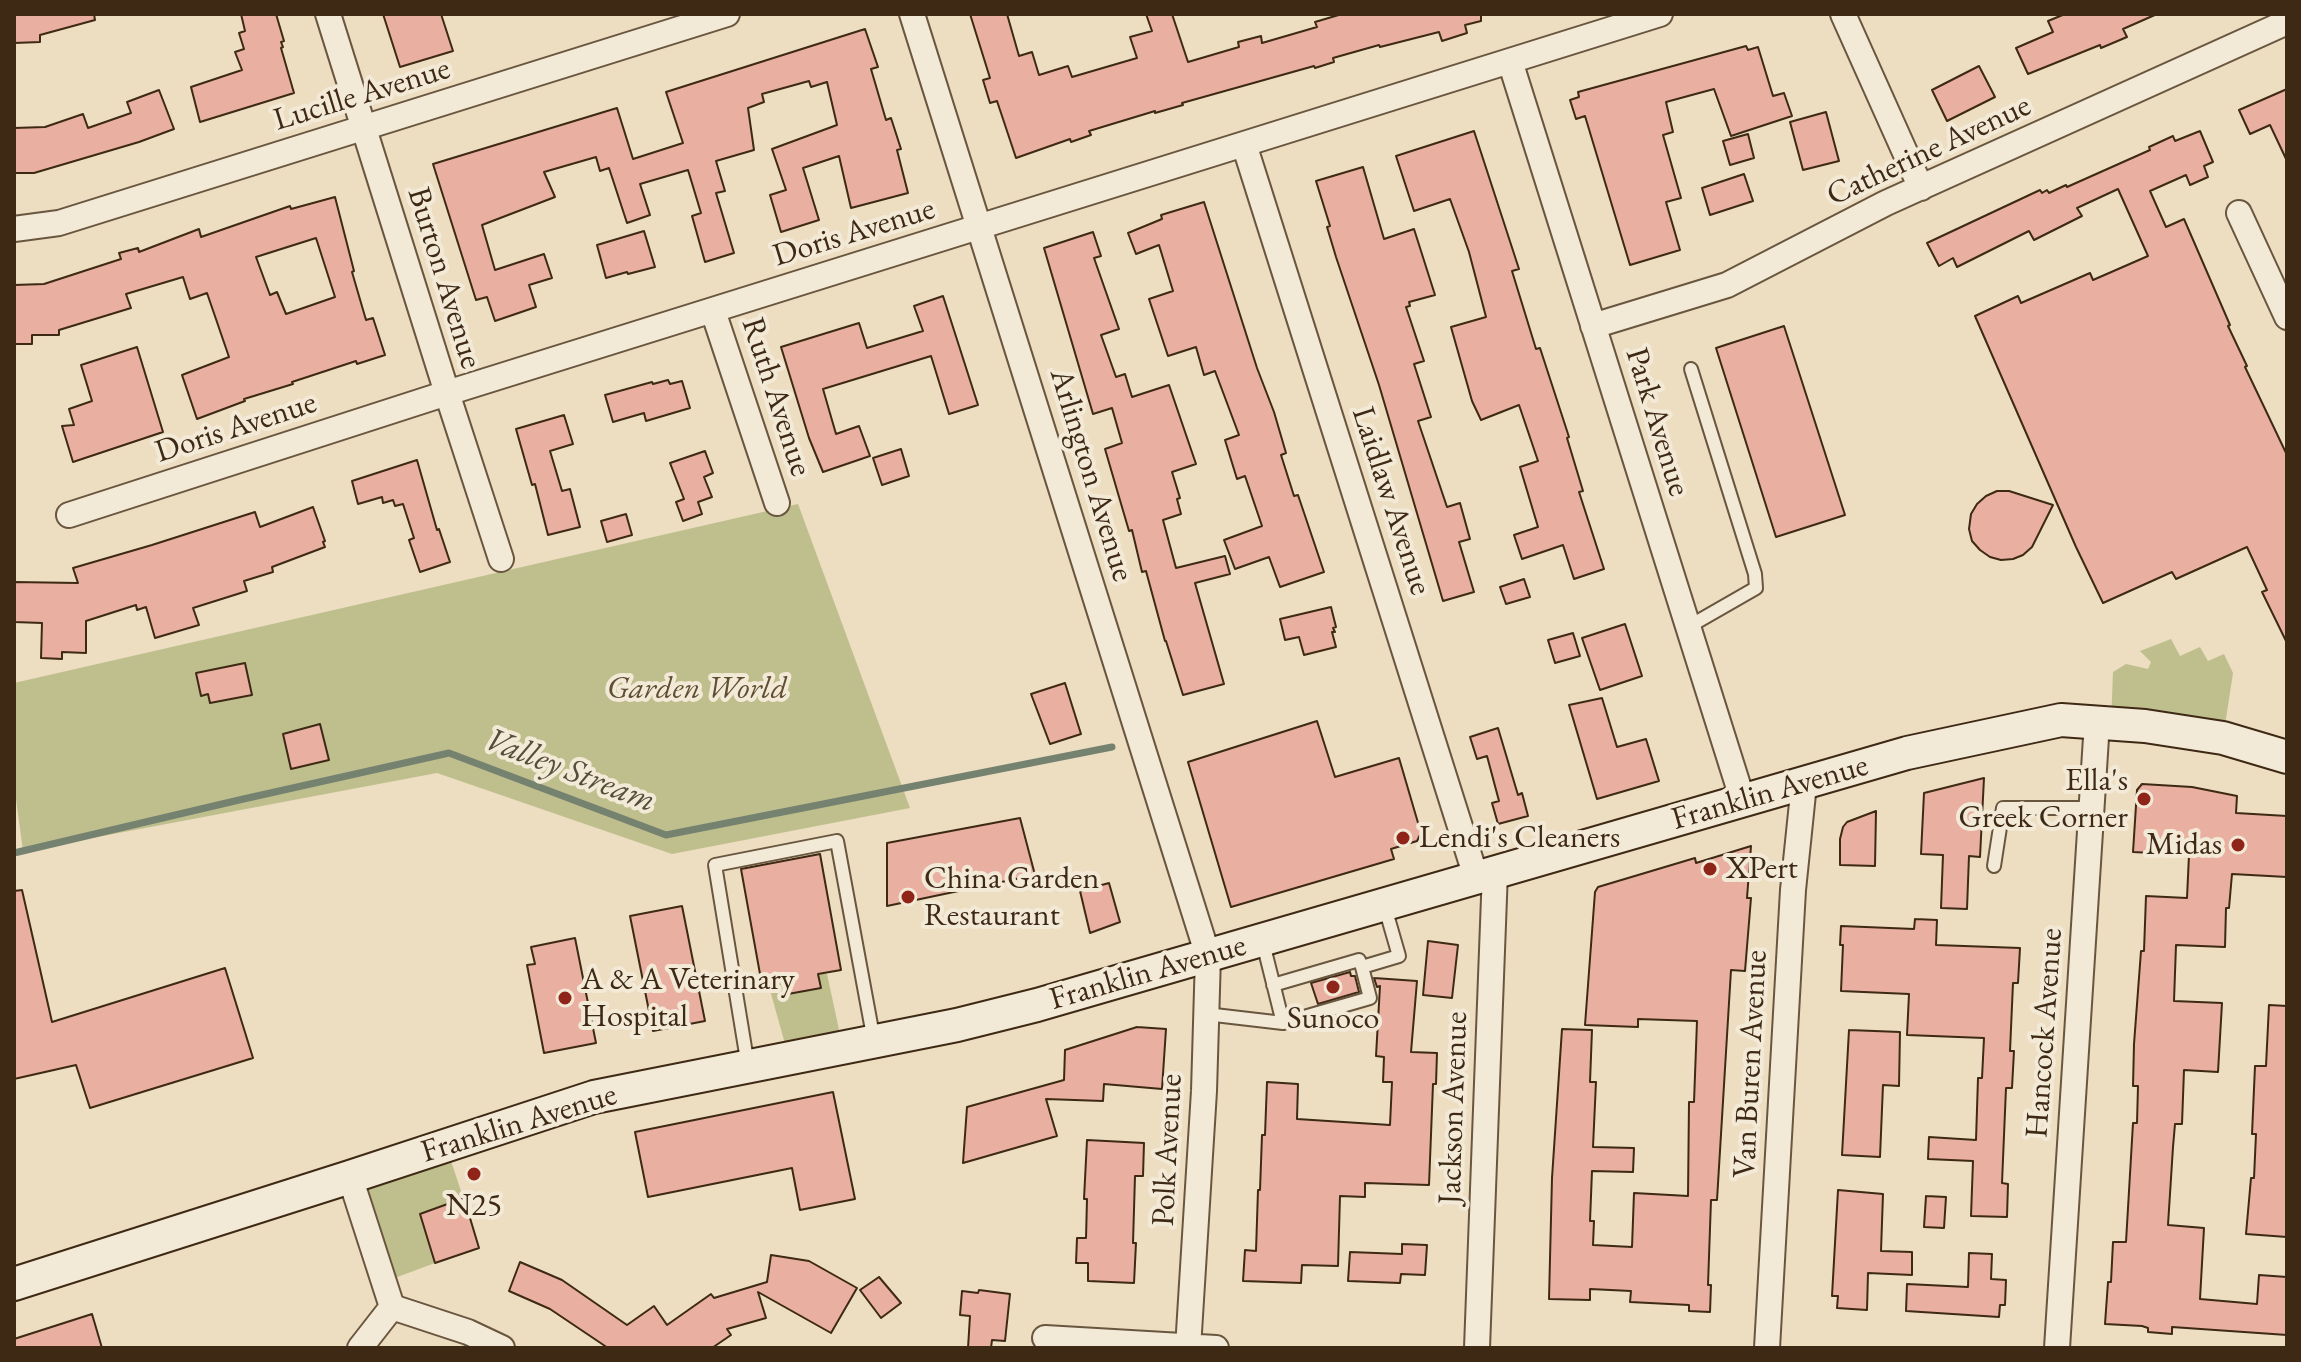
<!DOCTYPE html>
<style>
body{margin:0}
#map{position:relative;width:2301px;height:1362px;overflow:hidden;background:#edddc1;font-family:"EB Garamond",serif}
canvas{display:block}
.frame{position:absolute;inset:0;border:16px solid #3d2914;pointer-events:none}
</style>
<div id="map">
<canvas width="2301" height="1362"></canvas>
<div class="frame"></div>
</div>
<script>
const context = document.querySelector('canvas').getContext('2d');
context.lineJoin = 'round';
function fillPath(path, color) {
  context.fillStyle = color;
  context.fill(path, 'evenodd');
}
function shape(rows) {
  const path = new Path2D();
  for (const r of rows) {
    path.moveTo(r[0], r[1]);
    for (let i = 2; i < r.length; i += 2) path.lineTo(r[i], r[i + 1]);
  }
  return path;
}
function stroke(path, color, width, dash) {
  context.strokeStyle = color;
  context.lineWidth = width;
  context.lineCap = dash ? 'butt' : 'round';
  context.setLineDash(dash || []);
  context.stroke(path);
}
function drawText(font, color, halo, rows, align = 'center') {
  context.font = font + ' "EB Garamond",serif';
  context.lineWidth = 8;
  context.setLineDash([]);
  context.textBaseline = 'middle';
  context.strokeStyle = halo;
  context.fillStyle = color;
  for (const [text, x, y, turn = 0] of rows) {
    context.save();
    context.translate(x, y);
    context.rotate((+turn || 0) * Math.PI / 180);
    context.textAlign = isNaN(turn) ? turn : align;
    if (halo) context.strokeText(text, 0, 0);
    context.fillText(text, 0, 0);
    context.restore();
  }
}
fillPath(shape([
 [798,504,910,808,672,854,437,773,23,851,14,784,14,683],
 [2171,639,2180,656,2200,647,2208,661,2224,654,2233,673,2223,738,2111,723,2113,672,2126,664,2148,669,2151,662,2140,651],
 [818,974,827,974,843,1048,789,1058,768,983,786,980,789,994,820,988],
 [446,1146,463,1197,420,1214,435,1263,384,1282,350,1177]
]), '#bfbf8e');
stroke(shape([
 [14,853,239,800,449,753,666,835,1112,747]
]), '#758270', 7);
const building = shape([
 [14,14,94,14,95,20,40,35,40,42,14,43,14,14],
 [241,14,276,14,284,41,281,42,283,47,281,48,294,93,200,122,191,87,242,70,235,52,244,49,239,33,245,31,241,14],
 [383,14,441,14,453,51,400,67,383,14],
 [970,14,1007,14,1019,56,1032,52,1039,75,1068,66,1072,77,1137,58,1130,37,1152,31,1146,14,1172,14,1188,62,1239,47,1238,42,1261,36,1262,43,1317,27,1315,22,1342,14,1481,14,1481,21,1465,25,1467,33,1442,41,1439,32,1380,47,1379,45,1333,58,1334,62,1315,68,1314,66,1182,103,1183,105,1155,113,1155,111,1089,131,1091,135,1071,142,1070,139,1016,158,997,101,990,103,983,80,990,78,970,14],
 [2065,14,2157,14,2123,29,2127,37,2101,48,2100,45,2028,74,2016,48,2053,32,2048,21,2065,14],
 [865,29,878,67,871,69,886,120,891,118,901,149,897,150,908,193,851,208,839,156,803,168,819,220,781,232,770,195,786,190,772,149,837,125,827,82,811,87,809,81,762,94,764,102,748,108,754,150,716,161,725,191,716,193,734,253,705,262,692,216,701,213,688,170,640,184,650,215,627,223,609,168,600,171,596,157,544,172,555,197,482,225,495,270,544,254,552,278,529,285,536,307,495,321,487,297,476,300,433,164,617,108,633,159,683,143,666,92,865,29],
 [1746,46,1748,50,1758,47,1773,96,1784,93,1792,116,1731,136,1714,89,1666,102,1673,132,1663,135,1681,198,1666,202,1680,250,1630,265,1585,116,1576,119,1570,100,1579,97,1578,92,1746,46],
 [1979,66,1995,97,1947,121,1932,90,1979,66],
 [2287,89,2287,161,2270,125,2250,134,2239,110,2287,89],
 [159,90,174,129,139,142,34,173,14,173,14,128,45,127,83,114,88,128,131,113,127,102,159,90],
 [1826,112,1839,161,1803,170,1790,122,1826,112],
 [1474,131,1519,269,1512,271,1536,349,1540,348,1569,437,1567,438,1583,491,1579,492,1604,569,1574,579,1563,545,1522,559,1514,535,1538,527,1520,467,1538,461,1519,405,1481,420,1472,401,1451,327,1486,317,1469,252,1450,199,1414,211,1396,156,1474,131],
 [2200,131,2213,162,2204,166,2208,177,2190,185,2186,175,2150,191,2166,227,2184,219,2230,325,2228,326,2247,366,2245,367,2287,455,2287,643,2262,592,2267,590,2247,547,2176,579,2172,572,2103,603,2076,547,1975,316,2018,296,2021,303,2090,273,2093,280,2148,256,2118,189,2077,208,2082,216,2034,240,2029,231,1957,267,1953,258,1939,266,1927,243,2040,190,2042,193,2047,190,2049,193,2066,185,2067,187,2150,150,2149,147,2173,136,2175,141,2200,131],
 [1748,134,1754,158,1730,165,1723,141,1748,134],
 [1363,167,1384,239,1414,229,1435,295,1409,302,1410,306,1406,307,1424,361,1414,364,1431,417,1418,421,1447,507,1460,503,1470,539,1459,542,1474,592,1443,601,1379,385,1336,257,1327,227,1330,226,1316,181,1363,167],
 [1744,174,1753,201,1710,215,1702,188,1744,174],
 [335,197,354,271,352,272,366,320,373,318,385,355,357,364,356,361,292,382,293,384,244,399,245,401,197,419,182,375,229,357,207,293,190,299,183,277,126,294,131,308,59,330,59,335,32,335,32,344,14,344,14,285,44,284,121,259,119,253,138,248,139,252,199,229,201,237,290,206,291,209,335,197],
 [316,238,335,297,286,314,277,292,270,295,256,257,316,238],
 [1204,202,1257,368,1274,412,1286,453,1281,455,1294,496,1298,495,1324,572,1280,587,1269,557,1235,569,1224,540,1262,526,1245,476,1237,479,1225,440,1239,435,1215,371,1204,375,1196,347,1168,356,1149,299,1173,291,1159,245,1136,254,1128,233,1162,219,1161,215,1204,202],
 [644,231,655,267,628,274,627,272,606,278,597,245,644,231],
 [1093,232,1101,256,1094,258,1119,329,1101,335,1116,377,1125,374,1132,397,1169,385,1196,464,1172,472,1180,498,1177,499,1181,514,1163,520,1176,568,1225,556,1230,574,1195,583,1224,684,1183,695,1166,641,1165,641,1146,571,1142,572,1132,530,1129,531,1105,449,1122,443,1112,408,1093,414,1044,248,1093,232],
 [943,296,978,405,949,414,931,356,823,389,836,434,859,426,870,456,823,472,809,438,781,347,859,323,867,348,923,331,914,306,943,296],
 [1784,326,1845,515,1776,537,1716,348,1784,326],
 [137,347,163,432,73,462,62,426,74,425,69,409,92,401,81,365,137,347],
 [668,380,670,384,682,381,690,408,646,421,644,413,613,422,605,395,652,382,653,384,668,380],
 [564,415,573,444,550,451,562,491,570,489,580,527,548,535,535,484,532,485,516,429,564,415],
 [901,449,909,476,882,485,873,458,901,449],
 [705,451,713,473,704,477,712,497,698,502,702,514,683,521,676,502,684,499,670,463,705,451],
 [417,460,437,530,439,529,450,562,420,572,409,540,414,538,403,504,395,506,393,500,383,503,382,497,358,504,352,481,417,460],
 [1997,491,2009,491,2053,505,2032,547,2023,555,2013,559,2001,560,1990,557,1980,550,1972,541,1969,529,1971,514,1977,504,1986,496,1997,491],
 [313,507,325,541,323,542,325,547,272,567,273,572,244,581,247,591,193,608,199,625,155,638,146,607,137,610,136,605,86,621,86,653,62,652,62,659,41,658,42,623,14,622,14,582,78,583,73,568,152,545,255,512,260,527,313,507],
 [626,514,632,535,607,542,601,521,626,514],
 [1524,579,1530,597,1506,604,1500,587,1524,579],
 [1331,607,1336,627,1333,628,1335,632,1332,632,1336,647,1304,655,1299,637,1285,640,1280,619,1331,607],
 [1625,624,1642,676,1600,690,1582,638,1625,624],
 [1573,633,1580,656,1555,663,1548,640,1573,633],
 [245,663,252,695,210,703,208,694,201,696,196,673,245,663],
 [1065,683,1081,734,1050,744,1031,694,1065,683],
 [1602,698,1617,747,1646,739,1659,781,1597,799,1569,705,1602,698],
 [1317,721,1335,777,1399,758,1421,833,1417,841,1391,849,1394,859,1231,907,1188,762,1317,721],
 [320,724,329,760,291,769,283,734,320,724],
 [1498,728,1518,795,1522,793,1528,816,1498,824,1492,803,1499,801,1487,756,1477,759,1470,737,1498,728],
 [1984,778,1980,857,1969,856,1967,909,1941,908,1943,855,1921,854,1924,793,1984,778],
 [2142,784,2192,787,2237,796,2236,813,2287,816,2287,877,2232,874,2229,908,2226,908,2225,947,2176,945,2174,1001,2222,1003,2218,1072,2184,1070,2182,1124,2175,1124,2173,1147,2168,1225,2204,1228,2200,1299,2257,1304,2259,1275,2287,1277,2287,1335,2172,1327,2172,1334,2148,1332,2148,1328,2142,1326,2105,1324,2108,1282,2111,1282,2113,1242,2126,1242,2133,1123,2137,1123,2138,1086,2133,1086,2134,1044,2141,951,2144,951,2146,896,2187,898,2189,855,2133,852,2137,790,2142,784],
 [1876,811,1875,866,1840,865,1840,839,1843,827,1847,822,1876,811],
 [1020,818,1035,875,887,906,887,843,1020,818],
 [1751,846,1747,898,1751,898,1745,971,1731,970,1717,1200,1711,1200,1708,1285,1711,1285,1710,1312,1689,1311,1689,1305,1630,1302,1631,1291,1590,1289,1590,1300,1549,1299,1552,1178,1562,1029,1592,1030,1590,1082,1596,1082,1593,1147,1634,1148,1633,1172,1592,1171,1590,1221,1594,1221,1593,1245,1632,1247,1634,1193,1688,1196,1689,1102,1694,1102,1697,1021,1638,1019,1638,1027,1585,1025,1595,892,1598,887,1695,858,1696,863,1751,846],
 [820,854,841,970,818,974,821,988,788,994,786,980,762,985,741,869,820,854],
 [1109,883,1120,922,1090,933,1080,891,1109,883],
 [22,890,52,1022,225,968,253,1058,90,1108,76,1065,14,1079,14,891,22,890],
 [682,906,705,1021,653,1031,630,916,682,906],
 [1915,919,1937,920,1936,945,2020,948,2018,983,2013,983,2010,1051,2014,1051,2012,1088,2006,1088,2002,1183,2008,1184,2007,1217,1971,1216,1973,1161,1928,1159,1929,1137,1976,1140,1978,1078,1982,1078,1984,1038,1907,1035,1909,994,1841,991,1843,945,1840,945,1841,926,1914,929,1915,919],
 [575,938,596,1043,544,1053,527,965,535,964,531,947,575,938],
 [1428,941,1458,945,1452,998,1423,995,1428,941],
 [1350,972,1351,976,1355,976,1359,992,1318,1004,1311,983,1350,972],
 [1374,978,1417,981,1411,1052,1437,1053,1436,1084,1433,1084,1429,1185,1365,1183,1365,1197,1340,1196,1338,1266,1302,1265,1301,1283,1243,1281,1245,1250,1256,1251,1258,1190,1260,1190,1262,1135,1265,1135,1267,1082,1298,1084,1297,1119,1390,1125,1392,1082,1383,1082,1384,1057,1376,1056,1380,986,1377,987,1374,978],
 [2269,1005,2287,1006,2287,1237,2246,1234,2251,1178,2254,1178,2256,1134,2252,1134,2255,1066,2266,1066,2269,1005],
 [1137,1027,1166,1029,1162,1089,1104,1084,1103,1101,1046,1099,1057,1136,963,1163,967,1107,1064,1080,1065,1050,1137,1027],
 [1849,1030,1900,1032,1899,1086,1883,1085,1880,1157,1842,1155,1849,1030],
 [833,1092,855,1199,800,1210,792,1168,648,1197,635,1132,833,1092],
 [1087,1140,1144,1143,1143,1176,1135,1176,1133,1243,1136,1243,1134,1283,1088,1281,1088,1263,1076,1263,1077,1238,1086,1238,1087,1199,1084,1199,1087,1140],
 [1838,1190,1883,1194,1881,1251,1912,1252,1912,1275,1868,1273,1867,1310,1837,1308,1838,1296,1832,1296,1838,1190],
 [1926,1196,1946,1197,1944,1228,1924,1227,1926,1196],
 [464,1198,479,1248,435,1263,420,1214,464,1198],
 [1402,1244,1427,1245,1425,1275,1401,1274,1400,1283,1348,1281,1350,1252,1402,1254,1402,1244],
 [1969,1253,1992,1254,1991,1279,2006,1280,2005,1305,2000,1305,1999,1317,1906,1311,1907,1284,1968,1287,1969,1253],
 [771,1255,809,1261,857,1288,831,1333,758,1292,766,1318,727,1329,731,1335,712,1348,608,1348,550,1309,509,1291,520,1262,562,1280,627,1325,654,1306,667,1325,711,1294,714,1298,767,1282,771,1255],
 [879,1277,901,1303,881,1318,860,1290,879,1277],
 [979,1290,1010,1294,1005,1341,992,1340,991,1348,968,1348,970,1316,960,1315,962,1291,978,1293,979,1290],
 [92,1314,102,1348,14,1348,14,1339,92,1314]
]);
fillPath(building, '#e9afa0');
stroke(building, '#3d2914', 2);
const service = shape([
 [1688,627,1756,588,1755,574,1691,369],
 [1994,866,2003,808,2091,808],
 [1263,943,1283,1023],
 [1273,985,1359,960,1362,967],
 [1206,1014,1283,1023,1370,998,1362,967,1399,956,1384,904],
 [748,1066,715,865,837,841,874,1041]
]);
const minor = shape([
 [328,14,447,393,501,559],
 [912,14,1208,956,1204,1091,1188,1348],
 [1843,14,1921,188],
 [1510,61,1743,801],
 [1244,144,1476,877],
 [2239,213,2287,317],
 [14,229,59,223,727,14],
 [713,311,777,503],
 [1593,326,1727,285,1886,203,2287,22],
 [69,515,447,393,1660,14],
 [350,1177,392,1307,360,1348],
 [392,1307,468,1332,502,1348],
 [1045,1338,1216,1348],
 [1477,1348,1495,871],
 [1767,1348,1793,890,1804,784],
 [2057,1348,2097,722]
]);
const secondary = shape([
 [14,1284,350,1177,594,1097,957,1025,1037,1005,1907,753,2061,720,2145,726,2223,738,2287,757]
]);
stroke(service, '#69563f', 16);
stroke(minor, '#69563f', 28);
stroke(secondary, '#3d2914', 36);
stroke(service, '#f3e9d7', 12);
stroke(minor, '#f3e9d7', 24);
stroke(secondary, '#f3e9d7', 32);
for (const [x, y, r, color] of [
 [2144,799,8,"#8f2418"],
 [1403,838,8,"#8f2418"],
 [2238,845,8,"#8f2418"],
 [1710,869,8,"#8f2418"],
 [908,897,8,"#8f2418"],
 [1333,987,8,"#8f2418"],
 [565,998,8,"#8f2418"],
 [474,1174,8,"#8f2418"]
]) {
  const dot = new Path2D();
  dot.arc(x, y, r, 0, 2 * Math.PI);
  context.fillStyle = color;
  context.fill(dot);
  stroke(dot, '#f3e9d7', 3);
}
drawText('32px', '#3d2914', '#f3e9d7', [
 ["Lucille Avenue",362,95,-17],
 ["Catherine Avenue",1929,151,-25],
 ["Doris Avenue",854,233,-17],
 ["Burton Avenue",444,278,73],
 ["Ruth Avenue",776,397,72],
 ["Park Avenue",1657,422,73],
 ["Doris Avenue",236,428,-18],
 ["Arlington Avenue",1091,475,73],
 ["Laidlaw Avenue",1391,501,72],
 ["Franklin Avenue",1770,793,-16],
 ["Franklin Avenue",1148,973,-16],
 ["Hancock Avenue",2045,1033,-86],
 ["Van Buren Avenue",1751,1064,-87],
 ["Jackson Avenue",1454,1108,-88],
 ["Franklin Avenue",519,1124,-17],
 ["Polk Avenue",1168,1150,-87]
]);
drawText('italic 32px', '#5e4e32', '#f3e9d7', [
 ["Garden World",697,689]
]);
drawText('32px', '#3d2914', '#f3e9d7', [
 ["Ella's",2128,781,"right"],
 ["Greek Corner",2128,818,"right"],
 ["Lendi's Cleaners",1419,838],
 ["Midas",2222,845,"right"],
 ["XPert",1726,869],
 ["China Garden",924,879],
 ["Restaurant",924,916],
 ["A & A Veterinary",581,980],
 ["Hospital",581,1017],
 ["Sunoco",1333,1019,"center"],
 ["N25",474,1206,"center"]
], 'left');
drawText('italic 34px', '#544e3a', '#f3e9d7', [
 ["Valley Stream",570,771,21]
]);
</script>
